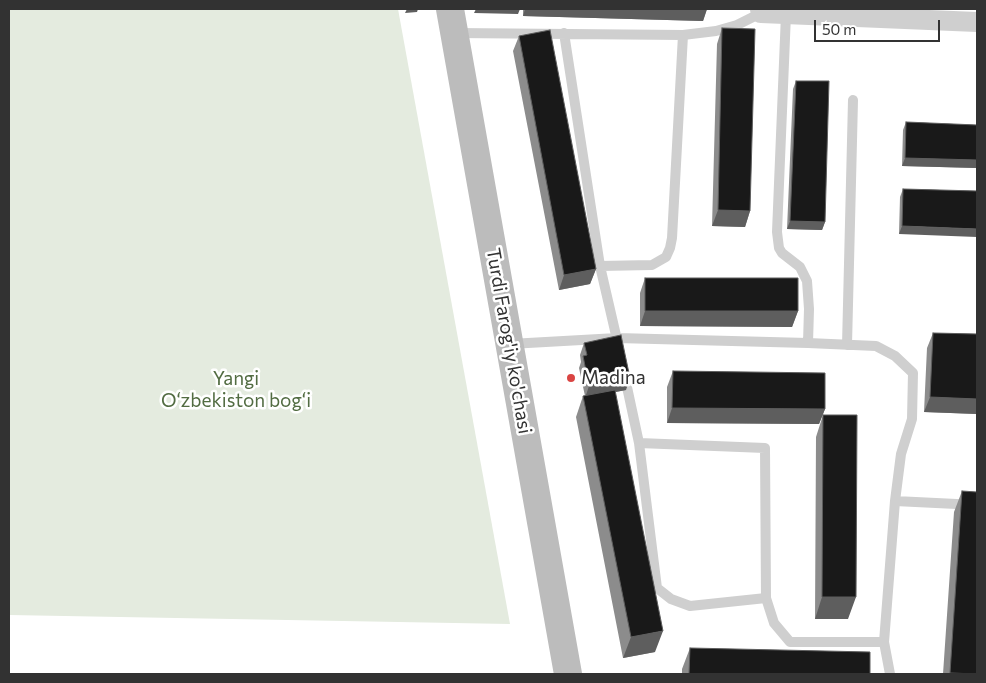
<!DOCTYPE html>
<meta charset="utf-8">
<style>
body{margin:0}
#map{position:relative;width:986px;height:683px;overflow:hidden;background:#fff;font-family:Commissioner,sans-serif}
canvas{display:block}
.frame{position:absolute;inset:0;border:10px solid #323232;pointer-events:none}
.scale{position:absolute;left:814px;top:20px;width:126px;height:22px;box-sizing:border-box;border:2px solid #323232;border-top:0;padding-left:6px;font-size:15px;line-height:18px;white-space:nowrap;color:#323232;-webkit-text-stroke:4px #fff;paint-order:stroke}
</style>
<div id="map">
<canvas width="986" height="683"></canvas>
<div class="frame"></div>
<div class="scale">50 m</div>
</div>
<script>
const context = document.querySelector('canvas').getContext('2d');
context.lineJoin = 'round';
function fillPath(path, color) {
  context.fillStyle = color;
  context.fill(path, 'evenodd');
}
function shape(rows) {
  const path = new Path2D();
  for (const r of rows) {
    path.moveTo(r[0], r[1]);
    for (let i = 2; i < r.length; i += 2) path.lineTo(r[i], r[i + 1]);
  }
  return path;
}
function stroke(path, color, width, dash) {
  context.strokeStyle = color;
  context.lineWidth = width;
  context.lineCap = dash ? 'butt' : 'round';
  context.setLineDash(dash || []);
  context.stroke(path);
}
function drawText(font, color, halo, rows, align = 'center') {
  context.font = font + ' Commissioner,sans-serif';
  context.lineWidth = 5;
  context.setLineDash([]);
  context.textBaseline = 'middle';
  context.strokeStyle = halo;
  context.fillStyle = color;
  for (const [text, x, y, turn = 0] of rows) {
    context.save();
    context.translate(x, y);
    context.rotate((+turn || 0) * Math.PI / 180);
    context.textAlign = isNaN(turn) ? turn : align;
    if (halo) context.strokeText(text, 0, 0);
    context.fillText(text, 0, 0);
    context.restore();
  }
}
fillPath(shape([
 [9,9,398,9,510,624,9,615]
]), '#e4ebdf');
stroke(shape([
 [786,14,777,232,779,248,782,253,800,267,807,281,809,309,808,343],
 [455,33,683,35,672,238,670,248,666,257,652,265,600,266],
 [564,33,600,266,618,344],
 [683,35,716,31,737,25,761,13],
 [510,344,617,338,808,343,876,346,895,356,913,373,912,419,901,454,895,501,884,642],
 [847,345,853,100],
 [624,373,639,443,657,588,671,599,690,606,766,598],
 [639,443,765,448,766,598,774,623,790,642,884,642,890,674],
 [895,501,977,505]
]), '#cfcfcf', 10);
stroke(shape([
 [760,9,761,13,977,22]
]), '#cfcfcf', 20);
stroke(shape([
 [450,9,568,674]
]), '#bcbcbc', 28);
fillPath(shape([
 [523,9,707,9,703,21,523,16],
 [722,28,750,211,745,227,712,226,717,44],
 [519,36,596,269,590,284,559,290,513,51],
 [796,81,825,222,822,230,787,229,793,89],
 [906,122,977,125,977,168,902,166,903,130],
 [903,189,977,191,899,234,900,197],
 [645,278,798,311,792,327,640,326,640,293],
 [933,333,977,334,977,414,924,412,927,348],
 [584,343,626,390,615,392,655,652,623,658,576,417,583,396,585,396,579,368,581,362,580,355],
 [673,371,825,409,819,424,667,423,667,387],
 [823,415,848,619,815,619,816,437],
 [962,491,977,674,943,674,954,512],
 [690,648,870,674,682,674,682,669]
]), '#8c8c8c');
fillPath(shape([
 [407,9,418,9,417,12,405,13],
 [476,9,520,9,518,14,474,13],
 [525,9,707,9,703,21,523,16],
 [905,158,977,160,977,168,902,166],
 [718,210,750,211,745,227,712,226],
 [790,221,825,222,822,230,787,229],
 [902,226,977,229,977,237,899,234],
 [596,269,590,284,559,290,564,275],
 [645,311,798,311,792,327,640,326],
 [630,378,626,390,585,398,589,386],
 [930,397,977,399,977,414,924,412],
 [672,408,825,409,819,424,667,423],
 [822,597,856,597,848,619,815,619],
 [663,631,655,652,623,658,631,637]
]), '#5e5e5e');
const building = shape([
 [722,28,755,29,750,211,718,210,722,28],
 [550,30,596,269,564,275,519,36,550,30],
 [796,81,829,81,825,222,790,221,796,81],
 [906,122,977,125,977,160,905,158,906,122],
 [903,189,977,191,977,229,902,226,903,189],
 [645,278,798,278,798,311,645,311,645,278],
 [933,333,977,334,977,399,930,397,933,333],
 [621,335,630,378,589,386,583,356,587,355,584,343,621,335],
 [673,371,825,373,825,409,672,408,673,371],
 [615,390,663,631,631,637,583,396,615,390],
 [823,415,857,415,856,597,822,597,823,415],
 [962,491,977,492,977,674,950,673,962,491],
 [690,648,870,652,870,674,689,674,690,648]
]);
fillPath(building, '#191919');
stroke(building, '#5e5e5e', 1);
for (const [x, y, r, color] of [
 [571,378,5,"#da4543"]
]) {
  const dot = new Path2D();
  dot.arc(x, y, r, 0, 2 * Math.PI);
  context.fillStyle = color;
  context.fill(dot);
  stroke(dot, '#fff', 2);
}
drawText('19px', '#323232', '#fff', [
 ["Turdi Farog'iy ko'chasi",509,341,80]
]);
drawText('19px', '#323232', '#fff', [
 ["Madina",581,378]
], 'left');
drawText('19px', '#526c42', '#fff', [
 ["Yangi",236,379],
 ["Oʻzbekiston bogʻi",236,401]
]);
</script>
